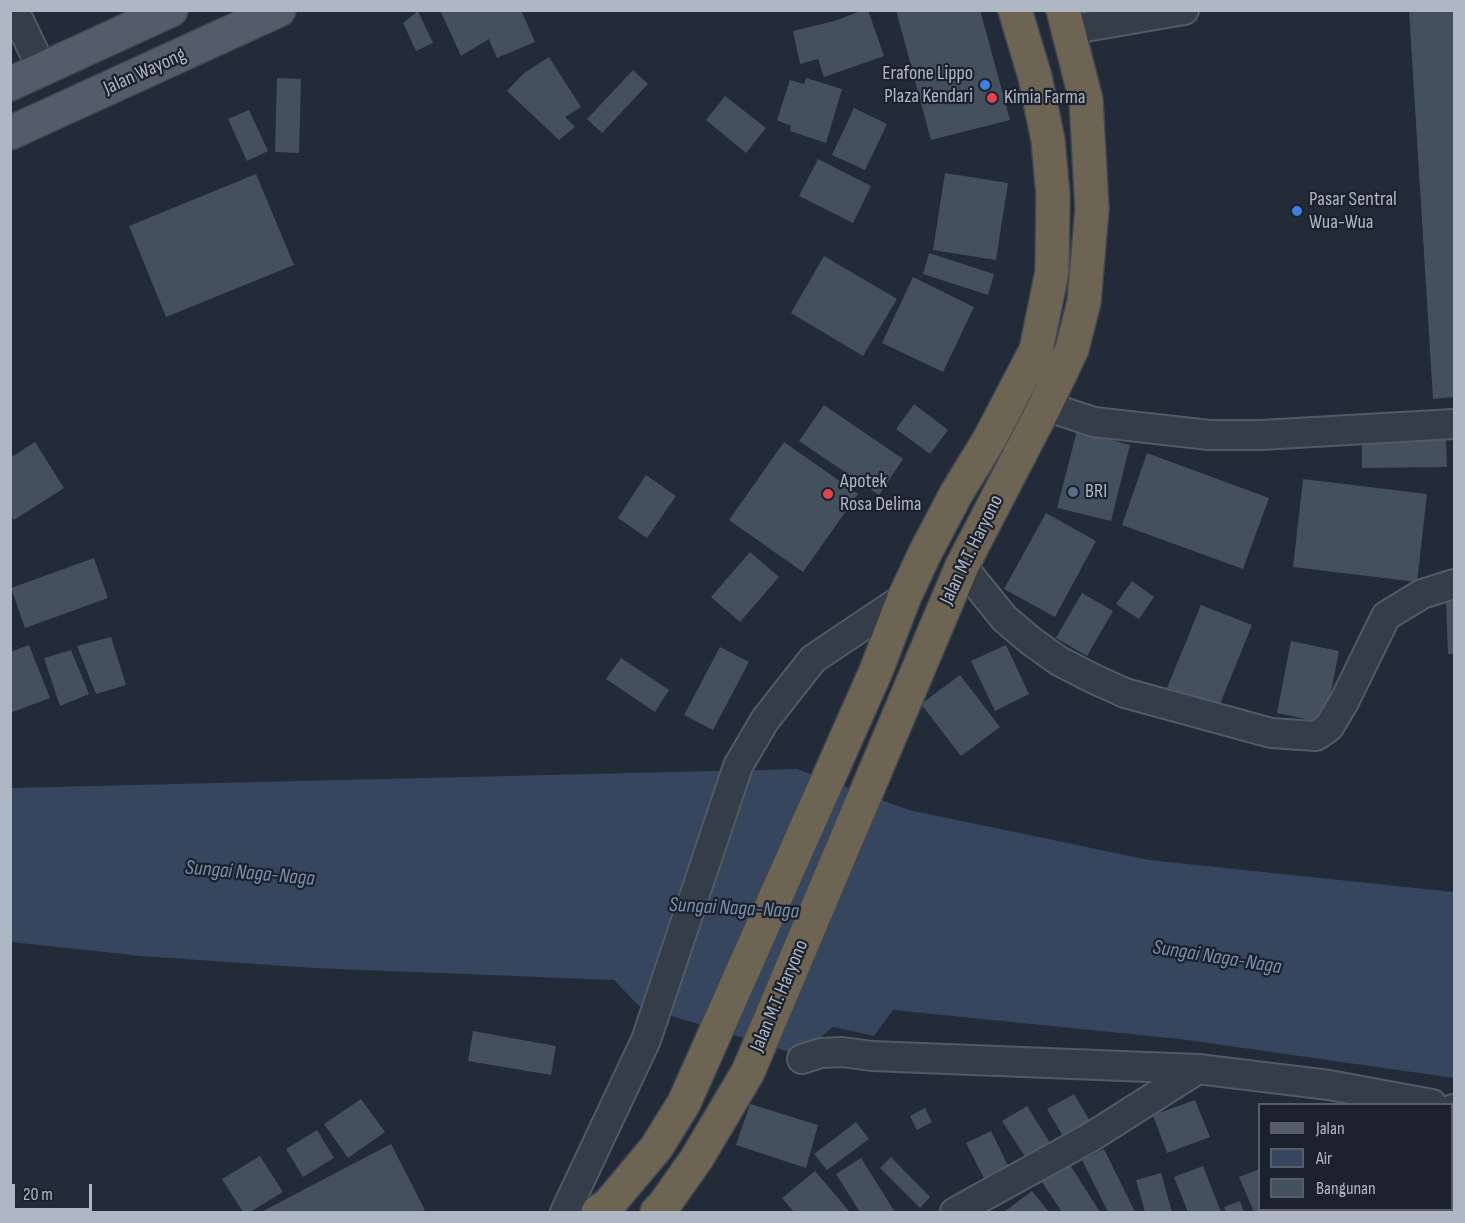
<!DOCTYPE html>
<style>
body{margin:0}
#map{position:relative;width:1465px;height:1223px;overflow:hidden;background:#222b37;font-family:"Sofia Sans Condensed",sans-serif}
canvas{display:block}
.frame{position:absolute;inset:0;border:12px solid #b0b7c4;pointer-events:none}
.legend{position:absolute;left:1258px;top:1103px;width:195px;height:108px;box-sizing:border-box;background:#1b222d;border:2px solid #575e69;margin:0;padding:8px 10px;list-style:none;font-size:18px;color:#b0b7c4}
.legend li{display:flex;align-items:center;gap:12px;height:30px}
.legend b{width:30px;border:2px solid #575e69}
.scale{position:absolute;left:12px;top:1184px;width:80px;height:27px;box-sizing:border-box;border:3px solid #b0b7c4;border-top:0;padding-left:8px;font-size:18px;line-height:21px;white-space:nowrap;color:#b0b7c4;-webkit-text-stroke:4px #1b222d;paint-order:stroke}
</style>
<div id="map">
<canvas width="1465" height="1223"></canvas>
<div class="frame"></div>
<ul class="legend">
<li><b style="height:8px;background:#535c68"></b>Jalan</li>
<li><b style="height:16px;background:#36465e"></b>Air</li>
<li><b style="height:16px;background:#45505f"></b>Bangunan</li>
</ul>
<div class="scale">20 m</div>
</div>
<script>
const context = document.querySelector('canvas').getContext('2d');
context.lineJoin = 'round';
function fillPath(path, color) {
  context.fillStyle = color;
  context.fill(path, 'evenodd');
}
function shape(rows) {
  const path = new Path2D();
  for (const r of rows) {
    path.moveTo(r[0], r[1]);
    for (let i = 2; i < r.length; i += 2) path.lineTo(r[i], r[i + 1]);
  }
  return path;
}
function stroke(path, color, width, dash) {
  context.strokeStyle = color;
  context.lineWidth = width;
  context.lineCap = dash ? 'butt' : 'round';
  context.setLineDash(dash || []);
  context.stroke(path);
}
function drawText(font, color, halo, rows, align = 'center') {
  context.font = font + ' "Sofia Sans Condensed",sans-serif';
  context.lineWidth = 4.5;
  context.setLineDash([]);
  context.textBaseline = 'middle';
  context.strokeStyle = halo;
  context.fillStyle = color;
  for (const [text, x, y, turn = 0] of rows) {
    context.save();
    context.translate(x, y);
    context.rotate((+turn || 0) * Math.PI / 180);
    context.textAlign = isNaN(turn) ? turn : align;
    if (halo) context.strokeText(text, 0, 0);
    context.fillText(text, 0, 0);
    context.restore();
  }
}
fillPath(shape([
 [797,769,909,810,1149,860,1454,892,1454,1078,1180,1039,893,1010,874,1036,833,1027,799,1055,639,1006,614,980,314,968,141,956,11,942,10,788]
]), '#36465e');
fillPath(shape([
 [440,10,521,10,535,42,497,58,489,39,461,56],
 [864,10,868,10,884,56,824,77,818,59,800,64,793,31,834,21],
 [896,10,980,10,1010,120,931,140],
 [1409,10,1454,10,1454,397,1433,399],
 [418,11,433,43,416,51,403,23],
 [549,57,581,107,565,117,575,127,559,140,507,91,524,73],
 [633,70,648,84,602,133,587,119],
 [277,78,301,79,299,153,275,152],
 [806,78,842,89,826,143,790,131,791,126,777,120,790,80,804,84],
 [725,96,766,128,746,153,706,120],
 [854,108,887,124,865,170,832,155],
 [249,110,268,151,247,161,228,119],
 [818,159,871,186,853,223,799,196],
 [945,173,1008,183,996,260,933,250],
 [256,174,294,265,166,317,129,226],
 [929,253,994,274,988,295,923,274],
 [824,256,897,299,863,356,791,313],
 [913,277,974,307,943,372,882,343],
 [914,404,948,430,930,454,896,429],
 [824,405,903,459,879,495,799,441],
 [1077,431,1130,445,1111,521,1057,508],
 [1446,440,1447,467,1362,468,1362,442],
 [35,442,64,488,14,520,10,515,10,458],
 [784,442,858,494,803,572,729,520],
 [1147,453,1269,498,1243,569,1122,525],
 [646,475,676,496,647,538,618,518],
 [1303,479,1427,494,1417,582,1293,567],
 [1046,513,1096,541,1055,617,1004,589],
 [750,552,779,577,740,622,711,597],
 [94,558,108,598,25,628,11,588],
 [1132,581,1154,597,1139,619,1116,604],
 [1082,593,1113,611,1087,656,1056,638],
 [1446,602,1454,602,1454,654,1448,654],
 [1201,605,1252,625,1218,709,1167,688],
 [111,637,126,685,96,694,77,646],
 [1291,641,1339,651,1325,723,1277,713],
 [29,645,50,698,10,713,10,652],
 [1006,645,1029,694,995,711,971,661],
 [720,647,749,662,713,730,684,715],
 [71,650,89,694,60,706,44,658],
 [621,658,669,690,655,712,606,679],
 [960,675,1000,727,961,756,921,704],
 [473,1031,556,1046,551,1075,468,1061],
 [1074,1094,1091,1123,1064,1138,1047,1109],
 [361,1099,385,1132,348,1158,324,1124],
 [1195,1100,1210,1137,1167,1153,1153,1115],
 [750,1104,818,1125,806,1168,736,1145],
 [1027,1106,1052,1146,1028,1161,1002,1121],
 [925,1108,932,1122,917,1130,910,1116],
 [856,1122,869,1139,827,1170,814,1154],
 [317,1130,334,1158,303,1177,286,1149],
 [991,1131,1011,1172,987,1184,966,1143],
 [391,1144,425,1210,421,1212,261,1212],
 [1104,1149,1135,1212,1108,1212,1082,1160],
 [260,1156,283,1192,250,1212,243,1212,222,1179],
 [891,1157,930,1197,920,1208,880,1168],
 [861,1158,895,1212,860,1212,836,1174],
 [1452,1161,1454,1161,1454,1191,1452,1191],
 [1070,1165,1100,1212,1062,1212,1042,1182],
 [1203,1166,1221,1212,1188,1212,1174,1177],
 [1260,1169,1260,1210,1282,1210,1283,1212,1254,1212,1239,1177],
 [815,1171,850,1212,794,1212,782,1198],
 [1161,1173,1172,1212,1145,1212,1136,1180],
 [1032,1191,1049,1212,1004,1212],
 [1240,1201,1244,1212,1226,1212,1224,1207],
 [1380,1210,1417,1210,1418,1212,1381,1212]
]), '#45505f');
const minor = shape([
 [14,10,42,69],
 [1068,30,1184,10],
 [1045,406,1094,422,1209,435,1261,435,1454,424],
 [962,566,1004,618,1031,641,1059,661,1092,678,1125,693,1271,733,1316,736,1329,727,1344,702,1386,616,1422,594,1454,584],
 [802,1059,821,1053,842,1052,872,1056,1198,1069,1329,1085,1432,1104],
 [1452,1112,1453,1109],
 [1434,1210,1434,1212],
 [565,1212,646,1040,738,766,765,720,813,659,904,598],
 [955,1212,1091,1137,1198,1069],
 [1323,1212,1328,1210]
]);
const major = shape([
 [10,84,171,10],
 [10,133,279,10]
]);
const highway = shape([
 [598,1212,609,1204,656,1148,684,1103,876,671,904,598,925,553,956,494,989,440,1036,350,1052,272,1053,195,1048,140,1035,77,1015,10],
 [657,1212,664,1205,697,1158,748,1072,962,566,1045,406,1072,349,1084,302,1092,209,1086,100,1063,10]
]);
stroke(minor, '#535a66', 32);
stroke(major, '#3f4651', 36);
stroke(highway, '#404753', 36);
stroke(minor, '#353d48', 28);
stroke(major, '#535c68', 33);
stroke(highway, '#6e6453', 33);
for (const [x, y, r, color] of [
 [985,85,6,"#3f7fe0"],
 [992,98,6,"#e0444e"],
 [1297,211,6,"#3f7fe0"],
 [1073,492,6,"#5c6f8a"],
 [828,494,6,"#e0444e"]
]) {
  const dot = new Path2D();
  dot.arc(x, y, r, 0, 2 * Math.PI);
  context.fillStyle = color;
  context.fill(dot);
  stroke(dot, '#1b222d', 2);
}
drawText('20px', '#b0b7c4', '#1b222d', [
 ["Jalan Wayong",145,72,-24],
 ["Jalan M.T. Haryono",972,550,-64],
 ["Jalan M.T. Haryono",780,996,-67]
]);
drawText('20px', '#b0b7c4', '#1b222d', [
 ["Erafone Lippo",973,74,"right"],
 ["Plaza Kendari",973,97,"right"],
 ["Kimia Farma",1004,98],
 ["Pasar Sentral",1309,200],
 ["Wua-Wua",1309,223],
 ["Apotek",840,482],
 ["Rosa Delima",840,505],
 ["BRI",1085,492]
], 'left');
drawText('italic 21px', '#7a8eab', '#1b222d', [
 ["Sungai Naga-Naga",250,874,5],
 ["Sungai Naga-Naga",734,909,3],
 ["Sungai Naga-Naga",1217,958,9]
]);
</script>
